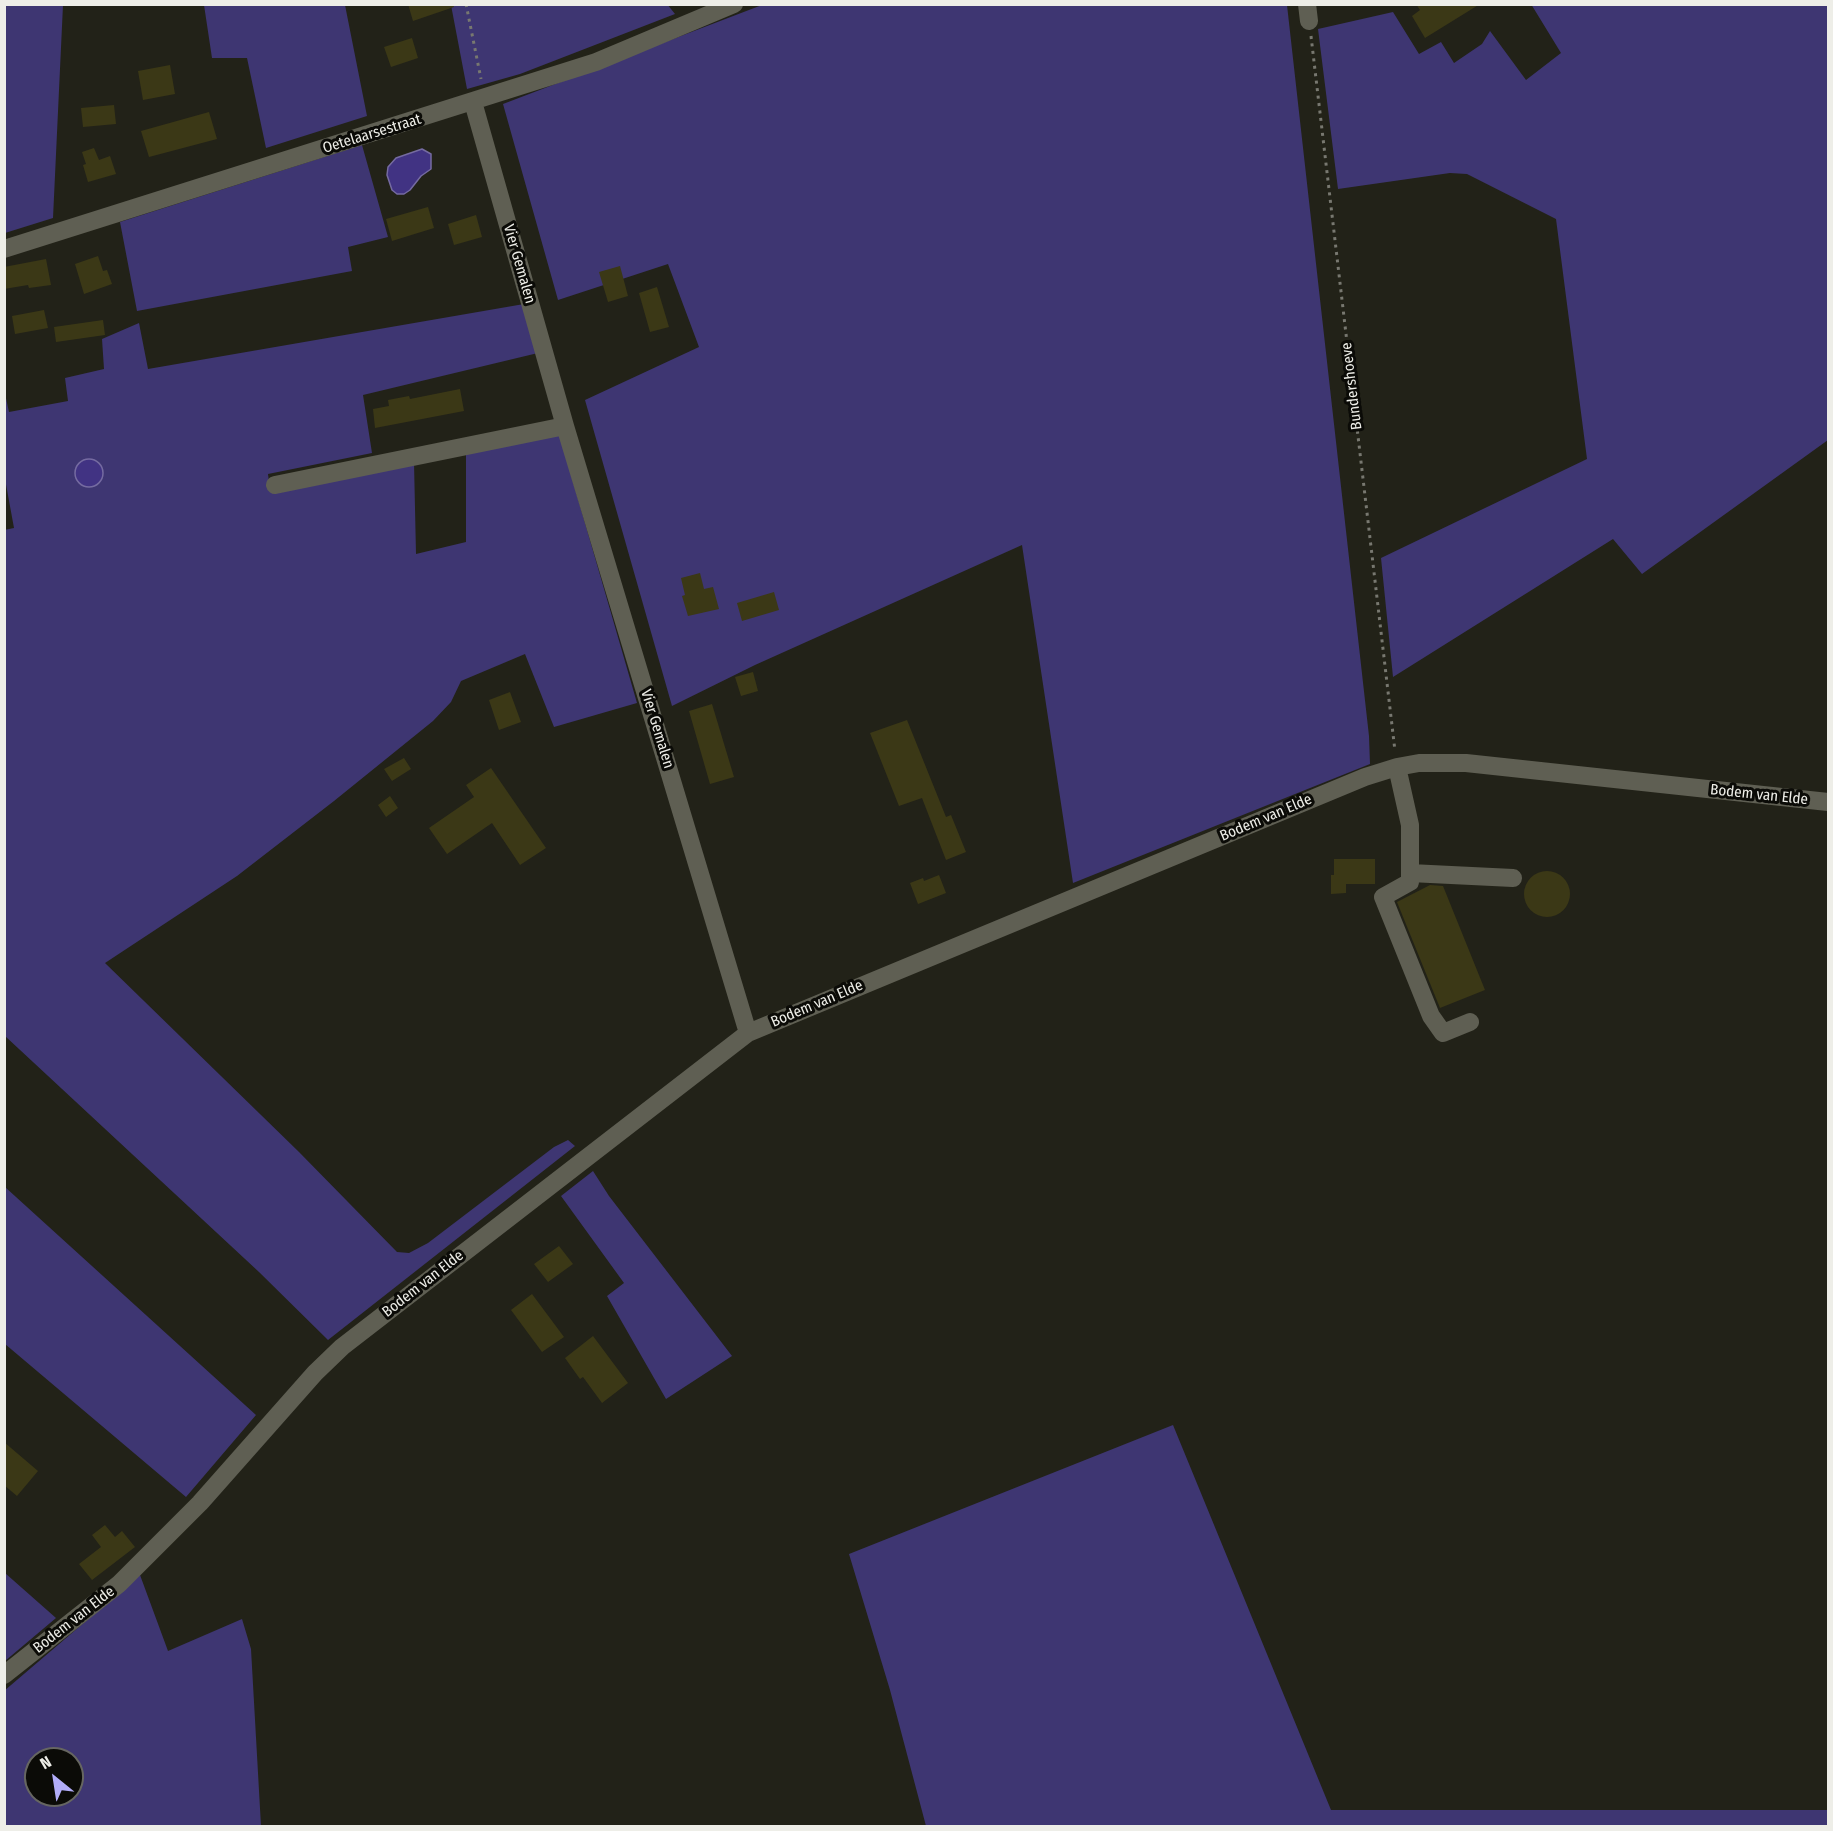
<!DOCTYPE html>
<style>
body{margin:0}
#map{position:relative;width:1833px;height:1831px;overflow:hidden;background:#222218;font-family:"Fira Sans Condensed",sans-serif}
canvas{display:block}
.frame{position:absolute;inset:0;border:6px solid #eeeee8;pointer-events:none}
.north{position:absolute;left:24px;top:1747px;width:60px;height:60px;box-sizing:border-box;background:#0b0b07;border:2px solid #666661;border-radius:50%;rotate:330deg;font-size:16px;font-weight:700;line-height:24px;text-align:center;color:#eeeee8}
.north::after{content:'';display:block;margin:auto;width:21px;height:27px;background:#b2adf9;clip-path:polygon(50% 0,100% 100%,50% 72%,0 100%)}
</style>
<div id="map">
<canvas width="1833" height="1831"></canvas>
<div class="frame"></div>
<div class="north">N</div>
</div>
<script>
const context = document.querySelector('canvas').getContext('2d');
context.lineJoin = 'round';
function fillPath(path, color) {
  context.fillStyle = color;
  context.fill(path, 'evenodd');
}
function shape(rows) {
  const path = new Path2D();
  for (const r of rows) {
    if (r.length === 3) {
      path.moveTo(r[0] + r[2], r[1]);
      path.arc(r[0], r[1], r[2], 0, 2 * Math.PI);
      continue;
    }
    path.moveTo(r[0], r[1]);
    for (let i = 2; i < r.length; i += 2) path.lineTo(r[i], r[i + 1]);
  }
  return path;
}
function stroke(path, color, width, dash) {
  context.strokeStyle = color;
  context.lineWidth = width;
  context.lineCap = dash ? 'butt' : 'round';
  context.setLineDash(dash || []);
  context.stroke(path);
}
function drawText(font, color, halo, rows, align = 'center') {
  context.font = font + ' "Fira Sans Condensed",sans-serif';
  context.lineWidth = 6;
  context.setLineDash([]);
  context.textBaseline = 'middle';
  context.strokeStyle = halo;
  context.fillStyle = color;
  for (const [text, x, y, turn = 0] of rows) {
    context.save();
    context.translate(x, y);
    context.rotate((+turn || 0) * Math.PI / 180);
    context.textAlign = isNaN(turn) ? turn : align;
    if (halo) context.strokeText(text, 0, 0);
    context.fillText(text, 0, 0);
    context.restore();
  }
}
fillPath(shape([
 [5,4,63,5,53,218,5,233],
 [667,4,675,14,520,74,467,89,451,5],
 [1531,4,1828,5,1828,440,1642,574,1613,539,1393,677,1381,558,1587,459,1556,219,1467,174,1450,173,1338,189,1318,29,1393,12,1419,54,1441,42,1454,63,1482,44,1490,31,1526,80,1561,53],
 [204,5,345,5,367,116,266,148,247,58,212,58],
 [762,5,1287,5,1369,736,1370,764,1073,883,1022,545,755,665,672,706,585,400,699,347,668,264,558,300,503,104],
 [362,145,388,237,348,247,352,271,137,311,120,222],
 [524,304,538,353,363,395,372,453,268,474,270,490,414,462,416,554,466,542,466,452,559,433,637,703,554,727,525,654,461,681,451,702,433,721,334,801,237,876,105,963,299,1152,397,1252,409,1253,428,1243,554,1147,568,1140,575,1146,328,1340,259,1272,5,1036,4,530,14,528,5,479,4,389,9,412,68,401,65,378,104,369,102,339,139,323,148,369],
 [593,1171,609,1196,732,1356,666,1399,607,1296,624,1283,561,1196],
 [5,1187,256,1415,186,1497,5,1344],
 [1173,1425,1331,1810,1828,1810,1828,1826,926,1826,890,1690,849,1554],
 [5,1573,56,1618,5,1661],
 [140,1575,168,1651,242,1619,251,1649,261,1826,5,1826,4,1691],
 [36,1759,72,1759,72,1795,36,1795]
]), '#3e3672');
const water = shape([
 [422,149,431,154,431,169,421,176,410,190,404,194,397,194,392,190,387,175,388,167,396,158,422,149],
 [89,473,14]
]);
fillPath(water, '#413383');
stroke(water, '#756ba1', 1.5);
fillPath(shape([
 [408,4,453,4,454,7,413,21],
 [1416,4,1480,4,1425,38,1412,16,1420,10],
 [412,38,418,58,391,67,384,47],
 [170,65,175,94,143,100,138,71],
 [114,105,116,124,83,127,81,108],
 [209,112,217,139,149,157,141,131],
 [94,148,99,160,110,156,116,174,88,182,83,165,86,164,82,152],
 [428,207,434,228,392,241,386,219],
 [476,215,482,237,454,245,448,224],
 [98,256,103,271,107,270,112,284,84,294,75,264],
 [46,259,51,285,29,288,28,285,4,289,4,267],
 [620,266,628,296,608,302,599,272],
 [657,287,669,327,650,332,639,293],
 [44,310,48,328,15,334,12,316],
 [103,320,105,335,56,342,54,327],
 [460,389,464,411,375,428,373,409,389,406,388,400,409,396,410,399],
 [700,573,704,589,713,587,719,609,688,616,682,596,685,595,681,578],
 [774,592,779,610,742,621,737,603],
 [753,672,758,691,741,696,735,677],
 [510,692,521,722,499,730,489,700],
 [712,704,734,777,710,784,689,711],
 [907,720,946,817,951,815,966,852,946,860,922,798,899,806,870,733],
 [404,758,411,769,392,781,384,769],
 [491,768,546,848,520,865,492,823,447,854,429,828,474,797,466,785],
 [390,796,398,808,386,817,378,805],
 [1334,859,1375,859,1375,884,1346,884,1346,893,1331,894,1331,875,1334,875],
 [1547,894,23],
 [939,875,946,893,918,904,910,883,923,878,924,881],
 [1430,885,1443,886,1485,990,1440,1008,1397,902],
 [559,1246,573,1264,548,1282,534,1264],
 [532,1294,564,1337,542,1352,511,1310],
 [593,1336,628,1383,602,1403,583,1377,580,1379,565,1358],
 [4,1442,38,1471,17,1496,4,1485],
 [105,1525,115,1537,122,1531,135,1547,92,1580,79,1564,101,1547,92,1535]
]), '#3b3816');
stroke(shape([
 [466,4,481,79],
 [1311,36,1395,751]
]), '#787870', 3, [3, 4.5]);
stroke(shape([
 [1307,4,1309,21],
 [473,102,565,426,748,1033],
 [4,249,596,62,734,4],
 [275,485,565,426],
 [1397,767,1410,825,1410,882,1383,897,1431,1016,1443,1033,1470,1022],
 [1410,873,1513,878],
 [4,1675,119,1584,200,1503,315,1373,342,1347,748,1033,1365,777,1397,767,1419,763,1466,763,1828,802]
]), '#5f5f53', 18);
drawText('15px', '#eeeee8', '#0b0b07', [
 ["Oetelaarsestraat",372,134,-17],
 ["Vier Gemalen",519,264,74],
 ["Bundershoeve",1352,386,-97],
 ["Vier Gemalen",657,729,73],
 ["Bodem van Elde",1759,795,6],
 ["Bodem van Elde",1266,818,-23],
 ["Bodem van Elde",817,1004,-23],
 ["Bodem van Elde",423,1284,-38],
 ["Bodem van Elde",74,1620,-38]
]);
</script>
